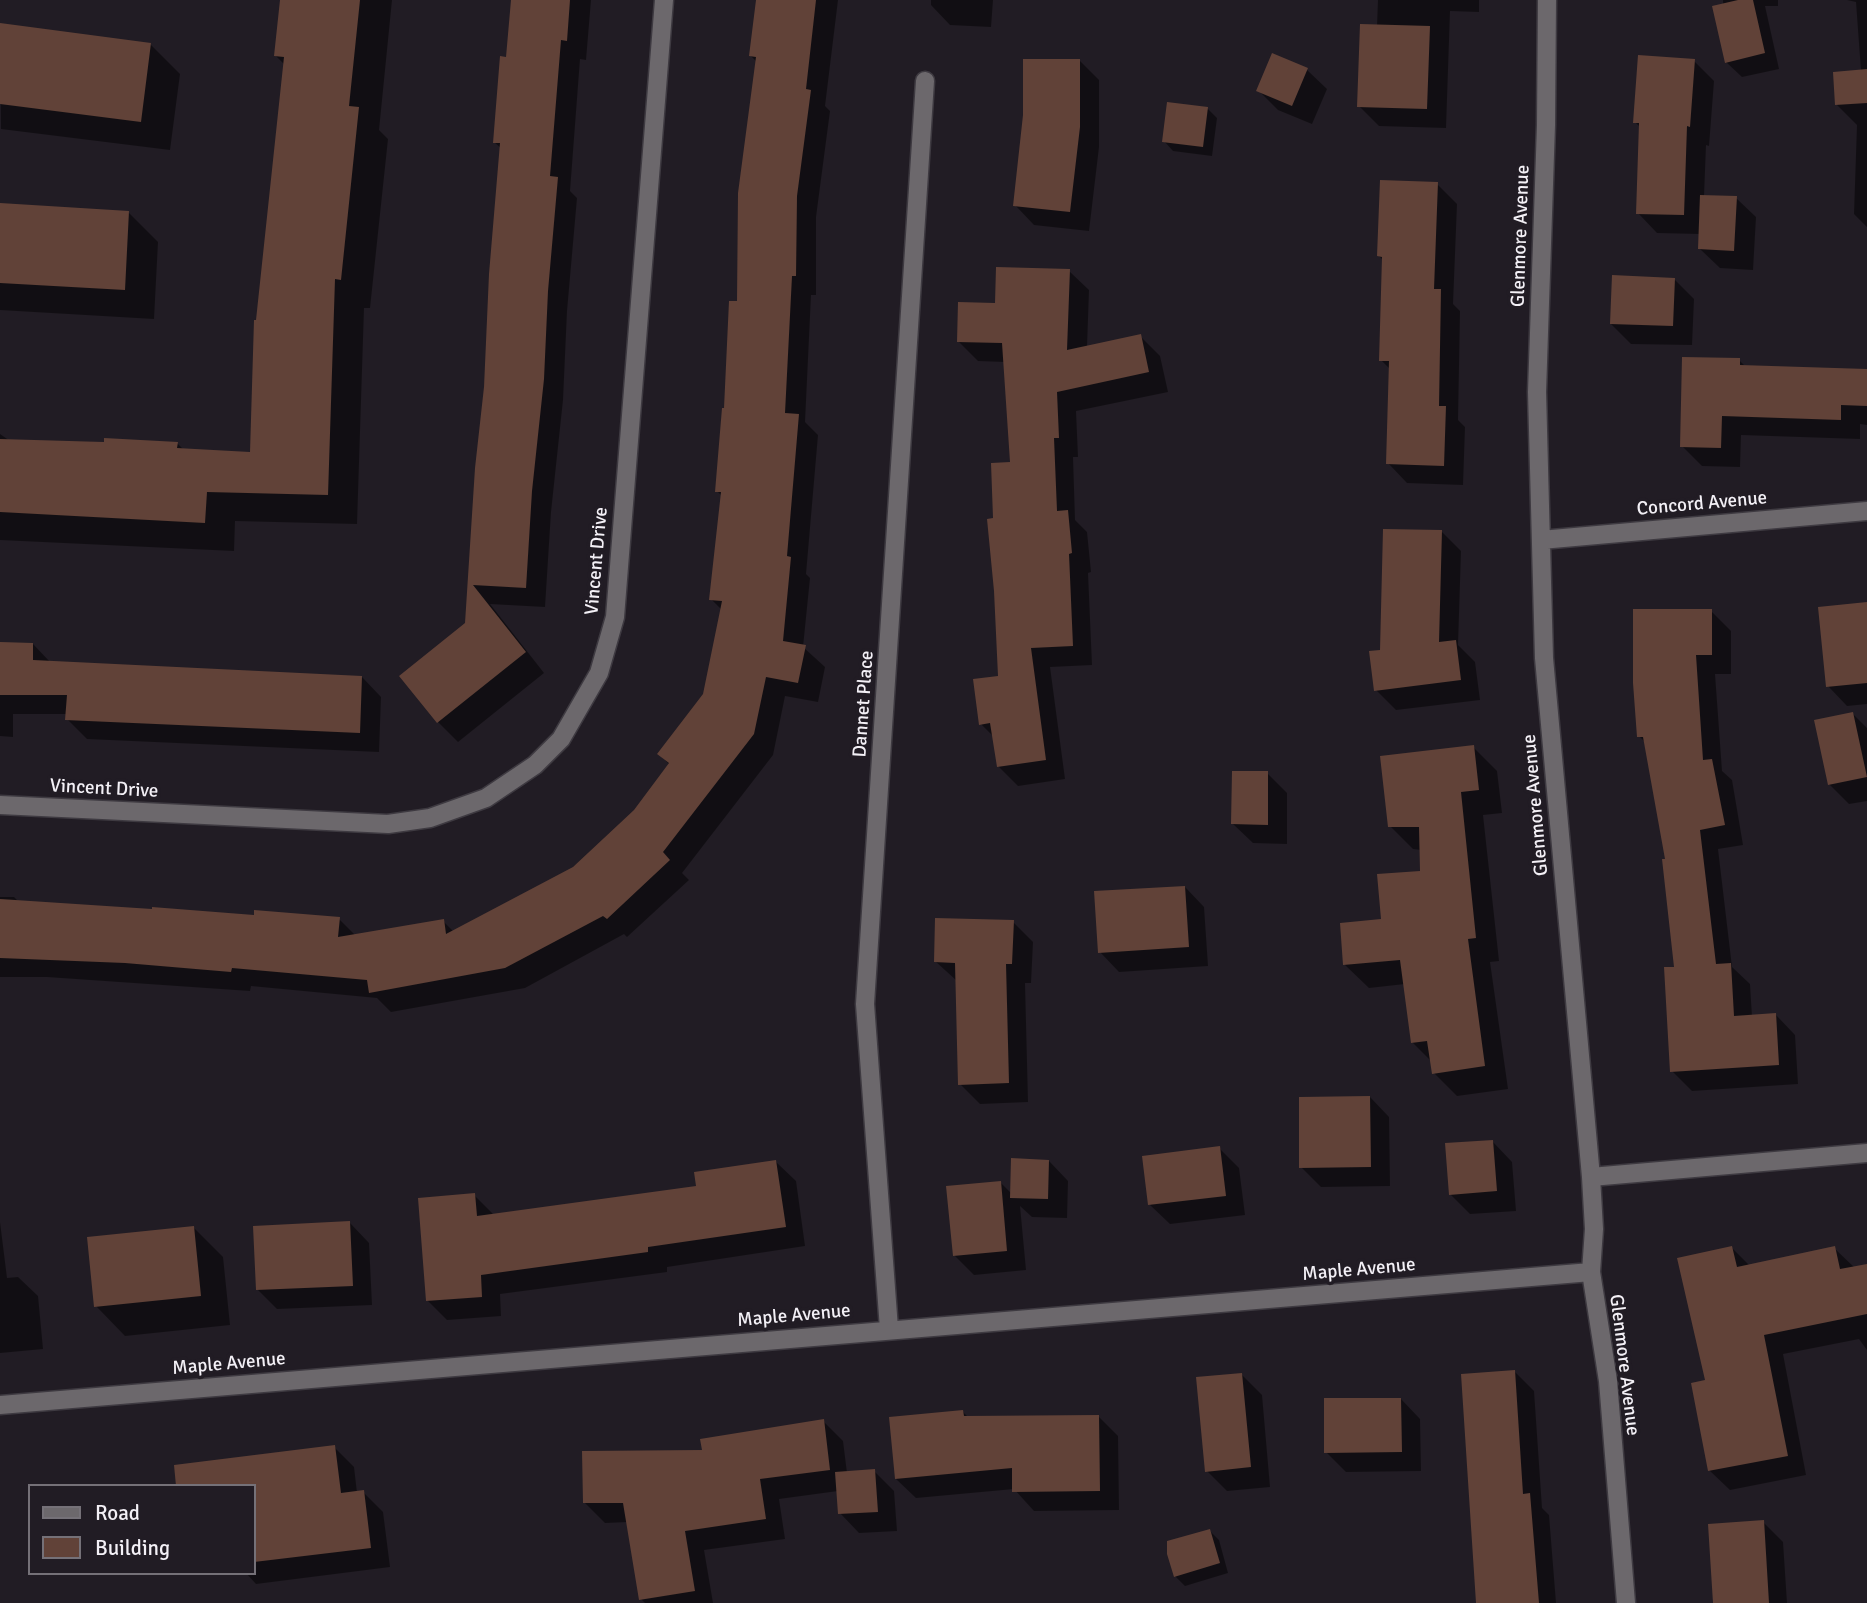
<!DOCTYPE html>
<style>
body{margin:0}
#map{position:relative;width:1867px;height:1603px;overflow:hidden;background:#211c24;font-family:Signika,sans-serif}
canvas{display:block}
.legend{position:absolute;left:28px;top:1484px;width:228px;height:91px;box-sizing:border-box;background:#211c24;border:2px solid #757178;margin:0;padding:9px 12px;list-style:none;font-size:21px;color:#f3f0f6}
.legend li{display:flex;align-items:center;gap:14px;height:35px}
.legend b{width:35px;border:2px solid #757178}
</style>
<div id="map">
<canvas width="1867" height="1603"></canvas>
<ul class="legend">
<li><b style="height:9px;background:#6c686c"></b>Road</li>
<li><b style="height:19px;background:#614238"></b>Building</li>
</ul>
</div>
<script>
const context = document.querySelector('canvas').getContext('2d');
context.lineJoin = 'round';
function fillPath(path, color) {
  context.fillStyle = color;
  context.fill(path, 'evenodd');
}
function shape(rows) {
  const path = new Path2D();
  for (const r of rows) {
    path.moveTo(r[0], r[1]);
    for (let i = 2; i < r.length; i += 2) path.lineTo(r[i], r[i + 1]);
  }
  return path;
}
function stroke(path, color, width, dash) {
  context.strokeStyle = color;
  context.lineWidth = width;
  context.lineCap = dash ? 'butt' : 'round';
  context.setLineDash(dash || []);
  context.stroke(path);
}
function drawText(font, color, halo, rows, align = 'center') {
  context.font = font + ' Signika,sans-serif';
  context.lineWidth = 7;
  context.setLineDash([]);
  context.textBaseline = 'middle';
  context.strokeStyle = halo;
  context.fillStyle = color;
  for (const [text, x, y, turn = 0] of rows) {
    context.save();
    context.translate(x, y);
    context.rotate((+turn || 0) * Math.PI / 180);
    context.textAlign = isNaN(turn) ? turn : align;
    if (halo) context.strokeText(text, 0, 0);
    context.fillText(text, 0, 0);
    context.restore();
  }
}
fillPath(shape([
 [282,0,392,0,379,130,388,139,370,308,364,308,357,524,235,521,234,551,0,540,0,434,10,441,177,443,184,450,251,454,258,322,285,65,276,56],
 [512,0,591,0,586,60,580,59,570,191,577,198,567,311,563,400,551,512,545,607,490,604,544,673,458,742,438,722,402,676,467,624,502,149,494,142,508,58],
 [757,0,838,0,825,106,830,111,816,217,816,295,811,295,805,422,818,435,806,574,810,578,803,647,825,667,818,702,785,696,773,755,682,873,689,880,627,937,624,934,525,988,391,1012,377,998,251,986,250,991,47,977,0,977,0,897,14,897,19,902,256,917,339,919,356,936,443,921,454,932,574,868,635,811,670,765,659,754,705,695,722,610,711,599,722,496,717,491,739,303,757,62,751,56],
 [931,0,993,0,991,27,950,25,931,5],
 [1378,0,1479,0,1479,12,1450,11,1446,128,1379,126,1359,106,1377,26],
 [1723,0,1778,0,1778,6,1765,6,1779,69,1742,77,1726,62],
 [1847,0,1867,0,1867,227,1854,214,1857,125,1837,105,1861,71,1856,2],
 [0,25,150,44,180,74,170,150,1,129],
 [1273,55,1307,70,1327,89,1312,124,1278,110,1259,91],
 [1079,60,1099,80,1099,147,1089,231,1034,225,1015,205],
 [1694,61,1714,81,1709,146,1706,145,1704,196,1736,198,1756,217,1753,270,1720,268,1700,249,1700,234,1657,233,1638,213,1641,128,1635,122],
 [1208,109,1217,118,1212,156,1173,151,1164,141],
 [1437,184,1457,204,1453,304,1460,311,1458,420,1465,427,1463,485,1407,483,1388,463,1391,370,1381,360,1383,260,1379,256],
 [0,205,128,212,158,242,154,319,0,310],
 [1069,271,1089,290,1087,347,1140,336,1160,356,1168,392,1076,411,1078,457,1073,457,1075,520,1087,532,1091,572,1088,573,1092,665,1050,667,1065,779,1018,786,998,766,994,737,981,724,1000,677,995,520,1012,464,1005,362,978,361,959,342,997,305],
 [1674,279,1694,299,1692,345,1631,344,1611,324],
 [1739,360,1746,367,1867,371,1867,425,1860,424,1860,439,1741,435,1740,467,1702,466,1682,446],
 [1441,531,1461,551,1458,645,1475,662,1480,700,1396,710,1376,690,1382,651],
 [1867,604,1867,704,1847,706,1828,686],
 [1711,611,1731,631,1731,674,1715,674,1722,771,1732,780,1743,845,1718,849,1732,967,1750,984,1752,1017,1776,1015,1795,1035,1798,1084,1692,1091,1672,1071,1676,968,1668,860,1647,744,1639,736],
 [0,644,33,644,51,663,362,677,381,697,379,752,87,739,67,719,67,714,13,714,13,737,0,736],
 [1853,714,1867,728,1867,801,1849,804,1829,784],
 [1473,747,1497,771,1502,813,1483,815,1499,961,1490,962,1508,1089,1457,1096,1434,1073,1432,1062,1412,1042,1405,984,1369,988,1345,965,1422,873,1421,850,1413,849,1390,826],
 [1267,773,1287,793,1287,844,1253,843,1233,824],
 [1185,887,1204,907,1208,966,1119,972,1100,952],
 [1013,922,1033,942,1031,983,1025,983,1028,1102,980,1104,960,1084,957,981,935,961],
 [1370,1097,1389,1117,1390,1186,1321,1187,1301,1167],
 [1493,1142,1512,1162,1516,1211,1470,1214,1450,1194],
 [1219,1148,1239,1168,1245,1215,1170,1224,1150,1205],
 [1049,1161,1068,1181,1067,1218,1032,1217,1020,1206,1026,1270,974,1275,954,1255,1000,1182,1012,1194],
 [776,1162,796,1181,805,1246,667,1267,667,1272,500,1294,501,1316,447,1320,427,1300,474,1195,494,1215,698,1188],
 [0,1222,7,1278,18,1277,38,1296,43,1349,0,1353],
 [350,1223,369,1243,372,1305,277,1309,257,1289],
 [194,1228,223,1257,230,1325,125,1336,96,1306],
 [1732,1248,1750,1266,1834,1248,1855,1268,1867,1266,1867,1350,1859,1339,1783,1354,1806,1475,1730,1490,1710,1471,1707,1382],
 [1514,1371,1534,1391,1542,1508,1549,1515,1556,1603,1478,1603],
 [1242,1375,1262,1395,1270,1487,1227,1491,1207,1471],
 [1401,1399,1420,1419,1421,1471,1346,1472,1326,1452],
 [963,1412,969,1418,1099,1417,1118,1436,1119,1510,1034,1511,1014,1489,916,1498,896,1479],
 [823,1421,843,1441,847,1473,874,1471,894,1491,897,1531,859,1533,840,1513,838,1491,779,1499,785,1539,704,1550,713,1603,645,1603,641,1599,628,1522,605,1523,585,1503,704,1452],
 [334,1447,354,1467,357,1493,363,1492,383,1512,390,1567,256,1584,246,1573,254,1573,254,1486],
 [1763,1522,1783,1542,1787,1603,1715,1603],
 [1210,1531,1219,1540,1228,1573,1185,1586,1175,1576]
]), '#0007');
fillPath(shape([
 [280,0,360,0,349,106,359,107,341,280,335,279,328,495,207,492,205,523,0,512,0,439,104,442,104,438,178,442,177,448,250,452,254,320,256,320,284,57,274,56],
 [511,0,570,0,567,41,561,40,550,176,558,177,548,291,544,379,532,491,526,588,473,585,526,652,437,723,399,676,465,623,475,468,484,387,489,274,500,143,493,143,500,56,506,57],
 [756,0,816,0,806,89,811,90,797,196,796,276,792,276,785,413,799,414,787,556,791,557,783,641,806,645,798,683,766,677,754,734,663,852,670,860,607,919,603,916,505,968,369,993,367,980,232,968,231,972,125,963,0,958,0,899,152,909,152,907,254,915,254,910,340,917,338,937,444,919,446,934,573,867,634,810,669,763,657,754,703,694,722,601,709,600,721,492,715,492,722,408,724,408,729,301,737,301,738,193,756,57,749,56],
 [1738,0,1753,0,1765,53,1725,63,1712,6],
 [0,23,151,43,141,122,0,104],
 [1360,24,1430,26,1427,109,1357,107],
 [1272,53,1308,68,1292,106,1256,91],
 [1638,55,1695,59,1690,127,1687,126,1684,215,1636,214,1639,123,1633,123],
 [1023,59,1080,59,1080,127,1070,212,1013,206,1023,115],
 [1867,69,1867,103,1835,105,1833,72],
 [1167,102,1208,107,1203,147,1162,142],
 [1380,180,1438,182,1434,289,1441,289,1439,406,1446,406,1444,466,1386,464,1389,361,1379,361,1382,257,1377,256],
 [1700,195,1737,196,1734,251,1698,249],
 [0,203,129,211,125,290,0,283],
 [996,267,1070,269,1067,350,1141,334,1149,372,1057,392,1059,438,1054,438,1057,511,1068,510,1072,553,1069,554,1073,646,1031,648,1046,760,997,767,990,723,979,725,973,679,998,676,994,591,987,519,993,518,991,463,1010,462,1002,343,957,342,958,302,995,303],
 [1612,275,1675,278,1673,326,1610,324],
 [1682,357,1740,358,1740,365,1867,369,1867,406,1841,405,1841,420,1722,416,1721,448,1680,447],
 [1383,529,1442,530,1439,642,1456,640,1461,680,1374,691,1369,651,1380,650],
 [1867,602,1867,683,1826,687,1818,607],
 [1633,609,1712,609,1712,655,1696,655,1703,760,1712,759,1725,825,1700,830,1716,964,1731,963,1734,1016,1776,1013,1779,1065,1670,1072,1664,967,1674,967,1662,859,1665,859,1643,737,1637,737,1633,683],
 [0,642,33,643,33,660,362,676,360,733,65,720,67,695,0,695],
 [1853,712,1867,777,1828,785,1814,720],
 [1474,745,1479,790,1461,792,1476,938,1468,939,1485,1066,1432,1074,1427,1041,1411,1043,1400,960,1343,965,1340,923,1381,919,1377,874,1420,871,1419,827,1388,827,1380,756],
 [1232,771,1268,771,1268,825,1231,824],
 [1185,886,1189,947,1098,953,1094,891],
 [935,918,1014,920,1012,964,1006,964,1009,1083,958,1085,955,963,934,962],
 [1370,1096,1371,1167,1299,1168,1299,1097],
 [1493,1140,1497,1191,1449,1195,1445,1143],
 [1220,1146,1226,1196,1148,1205,1142,1156],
 [1011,1158,1049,1160,1048,1199,1010,1198],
 [776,1160,786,1227,648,1247,648,1252,481,1275,482,1297,426,1301,418,1198,475,1193,477,1216,696,1186,694,1172],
 [1001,1181,1007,1251,953,1256,946,1186],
 [350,1221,353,1286,256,1290,253,1226],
 [194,1226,201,1296,94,1307,87,1237],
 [1732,1246,1737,1267,1835,1246,1840,1269,1867,1264,1867,1314,1764,1335,1788,1456,1708,1471,1691,1383,1705,1380,1677,1258],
 [1515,1370,1523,1494,1530,1493,1539,1603,1476,1603,1461,1374],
 [1242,1373,1251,1467,1205,1472,1196,1377],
 [1324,1398,1401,1398,1402,1452,1324,1453],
 [963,1410,964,1416,1099,1415,1100,1491,1012,1492,1012,1468,895,1479,889,1417],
 [824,1419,830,1470,760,1479,766,1519,685,1531,695,1591,639,1600,623,1503,583,1503,582,1451,702,1450,700,1439],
 [335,1445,341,1493,364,1490,371,1548,254,1562,254,1486,176,1486,174,1465],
 [875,1469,878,1512,838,1514,835,1472],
 [1764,1520,1769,1603,1713,1603,1708,1524],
 [1210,1529,1220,1563,1174,1577,1167,1554,1167,1541]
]), '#614238');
const street = shape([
 [1547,0,1546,125,1537,392,1544,658,1591,1177,1594,1229,1591,1272,1608,1381,1626,1603],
 [1541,540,1867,511],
 [0,805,388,824,430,818,486,798,535,765,561,739,599,673,615,617,664,0],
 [1591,1177,1867,1153],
 [889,1329,865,1004,925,81],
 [0,1405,1591,1272]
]);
stroke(street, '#3e3a41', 21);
stroke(street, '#6c686c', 18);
drawText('19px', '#f3f0f6', '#211c24', [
 ["Glenmore Avenue",1521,236,-88],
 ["Concord Avenue",1702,504,-5],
 ["Vincent Drive",597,561,-85],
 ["Dannet Place",864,704,-86],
 ["Vincent Drive",104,789,3],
 ["Glenmore Avenue",1536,805,-95],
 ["Maple Avenue",1359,1270,-5],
 ["Maple Avenue",794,1316,-5],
 ["Maple Avenue",229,1364,-5],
 ["Glenmore Avenue",1624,1365,83]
]);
</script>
